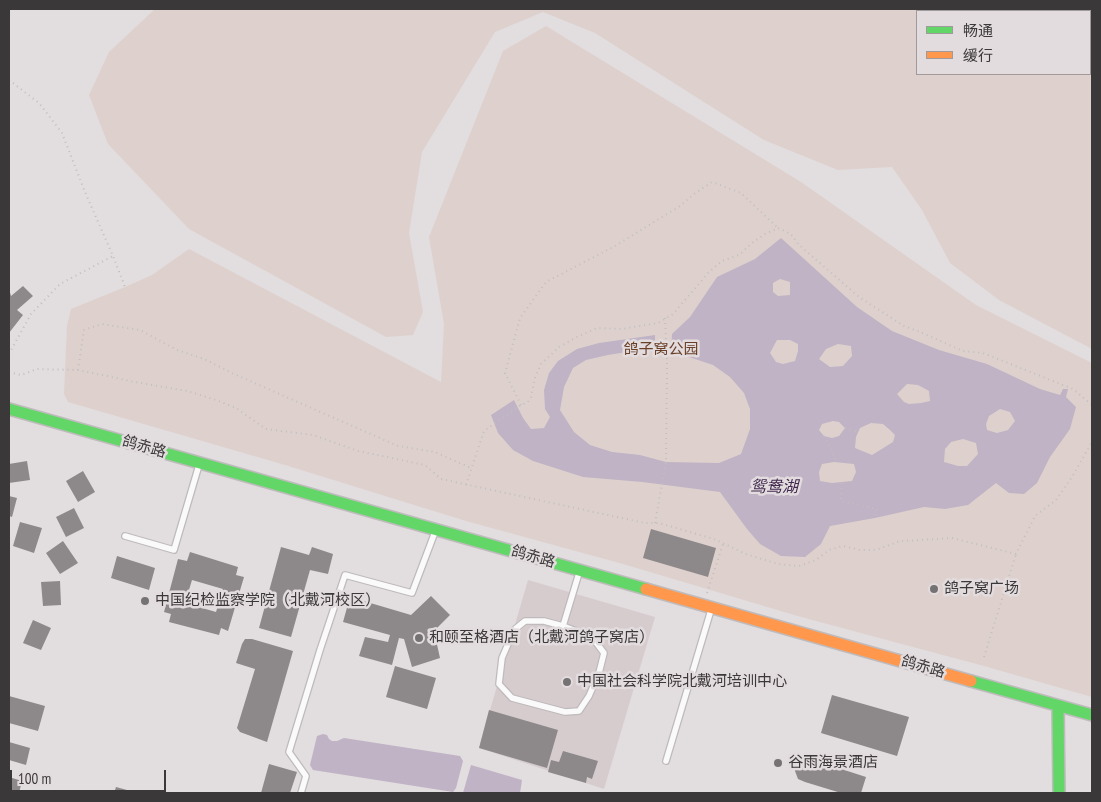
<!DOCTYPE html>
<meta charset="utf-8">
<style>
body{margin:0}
#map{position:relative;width:1101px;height:802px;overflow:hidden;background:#e2dddf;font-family:"PT Sans Narrow","Noto Sans SC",sans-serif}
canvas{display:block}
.frame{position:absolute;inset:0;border:10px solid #3b3839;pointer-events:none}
.legend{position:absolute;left:916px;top:10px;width:175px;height:65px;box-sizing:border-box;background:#e3dcde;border:1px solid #a09a9c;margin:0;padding:6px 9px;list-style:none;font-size:15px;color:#3b3839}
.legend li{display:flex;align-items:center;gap:10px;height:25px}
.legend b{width:25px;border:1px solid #a09a9c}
.scale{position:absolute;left:10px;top:770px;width:156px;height:22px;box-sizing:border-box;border:2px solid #3b3839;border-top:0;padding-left:6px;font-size:15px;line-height:18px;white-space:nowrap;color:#3b3839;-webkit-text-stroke:4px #e3dcde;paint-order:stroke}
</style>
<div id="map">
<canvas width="1101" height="802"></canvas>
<div class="frame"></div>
<ul class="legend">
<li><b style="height:6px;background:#63d668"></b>畅通</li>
<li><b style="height:6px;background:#ff974d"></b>缓行</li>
</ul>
<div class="scale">100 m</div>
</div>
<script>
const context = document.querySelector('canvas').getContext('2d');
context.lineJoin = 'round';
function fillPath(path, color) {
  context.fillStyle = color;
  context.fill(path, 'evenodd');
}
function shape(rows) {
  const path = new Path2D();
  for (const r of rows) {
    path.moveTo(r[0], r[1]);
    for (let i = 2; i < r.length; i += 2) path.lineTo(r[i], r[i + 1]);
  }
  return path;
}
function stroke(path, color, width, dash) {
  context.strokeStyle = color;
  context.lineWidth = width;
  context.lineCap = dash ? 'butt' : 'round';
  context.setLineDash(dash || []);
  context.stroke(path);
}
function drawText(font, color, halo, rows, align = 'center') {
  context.font = font + ' "PT Sans Narrow","Noto Sans SC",sans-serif';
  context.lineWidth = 5;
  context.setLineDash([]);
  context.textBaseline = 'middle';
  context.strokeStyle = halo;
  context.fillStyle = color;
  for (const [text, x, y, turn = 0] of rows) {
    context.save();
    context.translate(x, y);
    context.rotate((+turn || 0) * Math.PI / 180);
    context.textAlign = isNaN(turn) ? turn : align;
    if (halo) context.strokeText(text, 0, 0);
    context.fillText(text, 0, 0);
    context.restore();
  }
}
fillPath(shape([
 [528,580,655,617,604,789,479,748]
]), '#d6ccce');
fillPath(shape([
 [155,9,1092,9,1092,349,999,300,950,263,922,210,892,167,838,170,764,140,595,33,543,12,495,32,422,152,409,233,423,312,413,335,386,337,189,229,108,144,89,95,109,52],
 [1090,11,1090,74,917,74,917,11],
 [546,26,801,182,976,305,1092,363,1092,697,984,666,801,617,623,564,466,521,285,465,68,402,64,394,67,326,71,309,125,287,152,275,189,249,441,382,444,324,429,237,503,51]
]), '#ded1cd');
fillPath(shape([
 [781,238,857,307,892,331,939,350,987,364,1040,389,1060,395,1063,389,1068,389,1066,397,1076,407,1070,429,1050,457,1037,483,1024,494,1009,493,996,483,968,505,945,509,924,507,875,518,830,526,821,544,805,557,781,556,760,544,747,529,720,492,642,482,583,477,533,461,513,450,498,433,491,415,514,400,523,418,531,429,544,428,550,417,545,409,544,390,549,373,558,361,577,349,599,343,655,335,655,352,633,351,608,355,586,360,573,368,564,387,560,410,574,432,590,445,612,452,640,455,666,462,719,463,741,454,750,429,750,409,744,393,730,377,713,365,689,357,671,355,672,334,690,317,717,277,755,259],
 [780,279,790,282,790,295,778,296,773,292,773,283],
 [777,340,790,340,798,344,798,351,795,361,783,364,776,362,770,353],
 [838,344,851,346,852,356,843,366,830,367,819,359,826,349],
 [907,384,918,385,929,391,930,401,921,403,909,404,904,402,897,394],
 [1000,409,1010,412,1015,421,1008,430,997,433,987,430,986,424,989,416],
 [833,421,839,422,845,428,839,436,832,438,824,436,819,430,822,424],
 [871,423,883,424,890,430,895,435,893,442,872,455,855,448,856,437,860,428],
 [963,439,976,443,978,454,967,466,958,466,944,462,945,449,951,442],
 [834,462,854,464,856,472,852,481,832,483,820,481,819,472,822,464],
 [323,734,327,735,329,739,332,741,337,741,344,738,460,756,463,761,456,788,453,792,313,770,310,765,317,736],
 [471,765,522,780,520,793,463,793]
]), '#c0b3c5');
fillPath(shape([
 [23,286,33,296,17,310,23,315,9,333,9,289,11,296],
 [27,461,30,480,9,483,9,464],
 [83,471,95,492,78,502,66,481],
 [9,496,17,498,12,517,9,516],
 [74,508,84,528,66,537,56,517],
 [20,522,42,528,34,553,13,546],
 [651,529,716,548,708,577,643,558],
 [63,541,78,563,60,574,46,553],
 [281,547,309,555,312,547,333,554,328,574,310,570,291,637,259,628],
 [190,552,238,567,236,575,244,577,228,631,221,628,219,635,169,622,171,614,164,612,178,559,187,561],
 [192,580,223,589,216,612,185,603],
 [117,556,155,568,149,590,111,578],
 [60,581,61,605,43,606,41,582],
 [431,596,450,615,434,631,440,658,412,667,404,639,399,638,392,665,359,656,365,637,388,642,390,635,343,622,350,597,411,615],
 [33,620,51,628,41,650,23,643],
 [245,639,252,639,293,651,267,742,240,732,237,728,255,669,236,663,242,644],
 [395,666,436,678,427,709,386,697],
 [832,695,909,717,897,756,821,733],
 [9,696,45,706,38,731,9,723],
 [489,710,558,730,547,768,479,748],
 [9,742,30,748,26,765,9,760],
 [563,751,598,761,592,779,587,777,586,783,548,772,551,760,559,762],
 [798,755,866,777,861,793,841,793,805,782,798,779,795,771],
 [269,764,297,772,290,793,261,793],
 [9,777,22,781,19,793,9,793],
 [116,787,138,793,114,793]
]), '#8d898a');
const lane = shape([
 [125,536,174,550,199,465],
 [563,626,592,637,604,653,599,673,589,696,579,711,565,712,512,698,499,684,502,658,514,630,525,621,544,621,563,626,579,573],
 [666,761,711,610],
 [301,793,306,776,289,752,320,650,345,575,412,593,435,532]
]);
const fast = shape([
 [9,409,646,589],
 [971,681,1092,715],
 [1058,706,1059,793]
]);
const slow = shape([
 [646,589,971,681]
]);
stroke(lane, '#bfbbbc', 8);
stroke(fast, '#bfbbbc', 14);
stroke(slow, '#bfbbbc', 14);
stroke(shape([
 [9,80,39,103,62,133,85,192,113,256,125,287],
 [9,354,31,314,60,284,113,256],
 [78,370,84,330,102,324,140,330,177,350,204,359,234,374,398,446,435,452,471,468],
 [9,372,21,375,37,369,78,370,135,382,187,391,216,400,236,408,266,429,313,435,358,451,425,465,441,479,645,523,659,523,714,539,746,554,778,564,799,566,816,560,829,550,843,546,860,550,876,550,900,541,921,540,952,538,1016,554,1035,516,1056,500,1072,477,1092,442],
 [521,405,505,373,520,318,546,282,615,246,680,206,694,194,712,182,741,193,778,228],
 [845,428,858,432],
 [824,436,837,462],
 [842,483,841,501,877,509,875,518],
 [466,485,484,431,521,405,528,402,531,397,535,378,541,364,559,347,577,337,597,328,622,329,658,323,673,314,709,272,722,261,739,255,752,243,765,234,778,228,791,234,798,244,859,297,904,326,920,332,963,351,983,353,1073,389,1092,405],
 [655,523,666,462,667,363,665,318],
 [707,593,723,544],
 [984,657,1016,554]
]), '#c1bfbf', 2, [1, 4]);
stroke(lane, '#fbfafa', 5.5);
stroke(fast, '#63d668', 11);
stroke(slow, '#ff974d', 11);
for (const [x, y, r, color] of [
 [934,589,5,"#757273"],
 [145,601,5,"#757273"],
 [419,638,5,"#757273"],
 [567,682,5,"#757273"],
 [778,763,5,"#757273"]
]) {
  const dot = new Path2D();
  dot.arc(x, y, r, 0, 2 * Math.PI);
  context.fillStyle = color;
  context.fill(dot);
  stroke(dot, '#e3dcde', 2);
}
drawText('15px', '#6a3f27', '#e3dcde', [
 ["鸽子窝公园",661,350]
]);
drawText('15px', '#3b3839', '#e3dcde', [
 ["鸽赤路",144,447,16],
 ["鸽赤路",533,557,16],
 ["鸽赤路",923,667,16]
]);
drawText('15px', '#3b3839', '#e3dcde', [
 ["鸽子窝广场",944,589],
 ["中国纪检监察学院（北戴河校区）",155,601],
 ["和颐至格酒店（北戴河鸽子窝店）",429,638],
 ["中国社会科学院北戴河培训中心",577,682],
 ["谷雨海景酒店",788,763]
], 'left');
drawText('italic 16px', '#41284e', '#e3dcde', [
 ["鸳鸯湖",774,487]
]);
</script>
